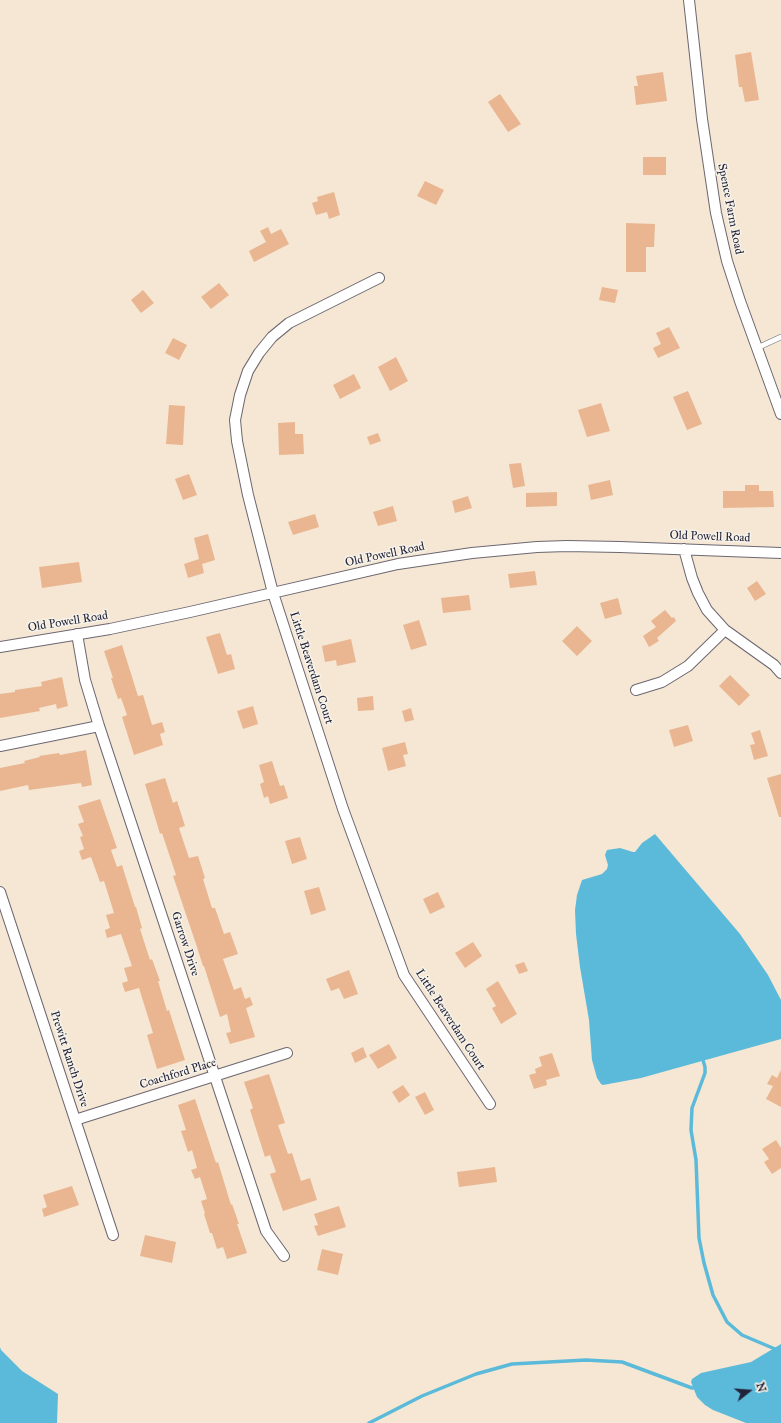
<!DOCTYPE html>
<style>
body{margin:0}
#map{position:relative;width:781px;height:1423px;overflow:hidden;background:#f5e7d3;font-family:"IM FELL Great Primer",serif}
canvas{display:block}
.north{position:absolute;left:729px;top:1371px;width:40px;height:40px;-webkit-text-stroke:3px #f7f3e8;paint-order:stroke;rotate:73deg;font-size:11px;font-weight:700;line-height:16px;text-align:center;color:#22223b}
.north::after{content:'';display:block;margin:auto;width:14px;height:18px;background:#22223b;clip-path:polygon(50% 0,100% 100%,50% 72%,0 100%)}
</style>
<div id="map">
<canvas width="781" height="1423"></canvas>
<div class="north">N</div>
</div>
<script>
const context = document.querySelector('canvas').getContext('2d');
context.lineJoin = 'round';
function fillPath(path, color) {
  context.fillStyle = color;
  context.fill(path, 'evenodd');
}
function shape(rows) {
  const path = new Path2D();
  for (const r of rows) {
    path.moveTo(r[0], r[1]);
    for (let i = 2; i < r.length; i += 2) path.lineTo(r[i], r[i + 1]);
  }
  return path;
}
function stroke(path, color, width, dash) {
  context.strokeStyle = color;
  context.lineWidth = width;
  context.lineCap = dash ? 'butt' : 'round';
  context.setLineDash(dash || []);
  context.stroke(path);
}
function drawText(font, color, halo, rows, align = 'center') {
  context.font = font + ' "IM FELL Great Primer",serif';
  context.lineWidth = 3;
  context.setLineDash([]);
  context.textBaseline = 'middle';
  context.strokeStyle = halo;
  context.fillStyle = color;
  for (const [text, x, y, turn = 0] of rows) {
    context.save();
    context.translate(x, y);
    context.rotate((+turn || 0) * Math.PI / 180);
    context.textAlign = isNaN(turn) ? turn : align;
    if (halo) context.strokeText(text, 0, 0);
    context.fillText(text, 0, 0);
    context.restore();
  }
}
fillPath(shape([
 [655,834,740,934,768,975,781,1000,781,1039,641,1078,603,1085,601,1084,597,1078,592,1060,589,1020,580,967,576,934,575,910,577,895,582,880,602,874,607,869,608,865,605,855,607,850,620,848,633,852,635,852,642,843],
 [781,1344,781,1423,746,1423,713,1410,705,1405,697,1397,691,1382,692,1379,701,1373,751,1362],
 [0,1347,1,1350,22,1371,58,1394,57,1423,0,1423]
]), '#5bbad9');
stroke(shape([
 [702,1057,705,1067,705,1073,692,1108,691,1130,696,1160,699,1238,704,1263,713,1295,727,1322,742,1335,775,1349,781,1356],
 [369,1423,422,1396,476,1374,512,1364,586,1360,622,1362,692,1388,696,1387]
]), '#5bbad9', 3.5);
fillPath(shape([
 [751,52,759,100,745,102,742,87,739,87,735,55],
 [663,72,667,101,636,105,634,86,638,86,636,76],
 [500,94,521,124,508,132,488,102],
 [643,157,666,157,666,175,643,175],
 [425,181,444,190,436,205,417,196],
 [334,192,340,215,329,219,327,212,316,215,312,203,318,201,317,197],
 [626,223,655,224,654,247,646,247,646,272,626,272],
 [268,227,271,234,281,229,289,244,254,262,249,251,266,242,260,231],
 [219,283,229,295,211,309,201,297],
 [602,287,618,290,615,303,599,300],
 [143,290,154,303,141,313,131,300],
 [669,327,680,348,658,358,653,348,661,344,656,333],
 [173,338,187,345,179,360,165,353],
 [396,357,408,381,390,391,378,367],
 [354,374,361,388,340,399,333,385],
 [688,391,702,424,687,430,673,397],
 [601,403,610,431,587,437,578,410],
 [169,405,185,406,183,445,166,444],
 [295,422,295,434,303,434,304,454,279,455,278,423],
 [378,433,381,441,370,445,367,437],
 [521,463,525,486,513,488,509,464],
 [189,474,197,495,183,500,175,479],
 [610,480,613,495,591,500,588,485],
 [745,485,759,485,759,491,773,491,774,507,723,508,723,491,745,491],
 [557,492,557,506,526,507,526,493],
 [468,496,472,508,455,513,452,501],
 [393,506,397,521,378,526,373,512],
 [315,514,319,527,293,535,288,522],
 [208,534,215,560,202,564,204,573,188,578,184,564,199,559,194,538],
 [79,562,82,582,42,588,39,567],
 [535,571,537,585,510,588,508,574],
 [757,581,766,594,755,601,747,588],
 [469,595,471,610,443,613,441,598],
 [618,598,622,614,605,619,600,603],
 [665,610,672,618,674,617,676,621,657,638,659,641,649,647,643,636,656,627,651,621],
 [419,620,427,645,411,650,403,625],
 [577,626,592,641,577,656,562,641],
 [220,633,227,655,231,654,235,669,218,674,206,637],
 [351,639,356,662,337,666,336,660,325,662,322,646],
 [122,645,138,696,143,695,152,725,162,722,165,732,160,734,163,745,134,755,122,717,127,715,121,698,118,699,111,678,113,678,104,651],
 [730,675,750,695,739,706,719,686],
 [62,677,68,706,57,709,56,704,39,708,40,711,0,718,0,694,15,692,15,690,42,686,41,682],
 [373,696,374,710,358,711,357,698],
 [253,706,258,724,243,729,237,711],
 [411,708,414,720,405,722,402,711],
 [688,725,693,741,674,747,669,730],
 [760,730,768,756,754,760,750,745,755,744,751,733],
 [405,742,408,754,403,755,406,766,388,771,382,748],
 [86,750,92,785,82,787,81,783,29,790,28,785,0,791,0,768,25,763,24,761,40,757,39,756,59,753,60,755],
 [272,761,280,786,284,785,288,798,270,804,268,796,264,798,260,784,264,782,259,765],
 [781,774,781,817,779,817,767,778],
 [165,778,173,803,177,801,185,826,179,828,189,858,198,856,205,878,203,879,212,908,215,908,224,934,230,932,238,954,223,959,234,990,241,987,245,999,250,997,253,1005,246,1008,255,1037,230,1044,226,1033,231,1032,227,1014,220,1017,204,966,203,966,196,944,173,876,176,875,162,833,160,834,145,784],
 [100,799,117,848,111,850,117,867,122,865,135,907,136,907,142,928,140,929,150,960,152,959,160,981,158,981,167,1011,169,1010,185,1060,157,1069,147,1035,153,1033,139,988,125,992,122,983,128,981,124,968,132,966,121,934,107,938,105,930,110,928,106,915,114,913,104,881,100,882,91,857,82,860,79,851,84,849,80,837,83,836,78,824,84,822,78,806],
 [300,837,307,859,292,864,285,841],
 [319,887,326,910,311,915,304,891],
 [438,892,445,907,430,914,423,899],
 [473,942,482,956,465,968,455,953],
 [524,962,528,971,519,974,515,965],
 [349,970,358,994,344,999,339,988,331,991,326,979],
 [498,981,517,1014,501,1024,492,1008,496,1006,486,989],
 [389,1044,397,1058,378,1069,369,1055],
 [363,1047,367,1057,355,1063,351,1053],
 [552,1053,560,1076,546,1080,547,1085,534,1089,529,1075,536,1073,535,1069,542,1066,539,1057],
 [781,1070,781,1107,766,1099,773,1086,767,1084,772,1075,777,1078],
 [269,1074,285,1123,278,1125,288,1154,292,1153,301,1181,310,1178,317,1200,283,1211,270,1174,276,1172,270,1155,265,1157,250,1110,253,1108,244,1082],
 [403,1085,410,1095,399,1103,392,1092],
 [425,1092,434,1110,425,1115,415,1097],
 [195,1099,216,1163,218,1162,231,1205,232,1204,239,1224,237,1224,247,1253,227,1259,223,1247,217,1249,212,1233,210,1233,204,1214,205,1213,201,1201,207,1199,200,1177,195,1179,191,1170,197,1168,192,1150,188,1152,181,1131,186,1130,178,1105],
 [776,1140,781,1148,781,1168,772,1174,764,1162,769,1159,762,1149],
 [495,1167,497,1182,459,1187,457,1172],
 [72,1186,79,1205,44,1217,42,1209,47,1207,43,1195],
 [339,1206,346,1227,318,1236,314,1226,318,1225,314,1214],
 [145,1235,176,1242,172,1263,140,1256],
 [322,1249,343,1254,338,1275,317,1270]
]), '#e9b691');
const service = shape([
 [757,348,781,337]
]);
const minor = shape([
 [689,0,702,119,716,213,727,261,740,301,781,414],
 [379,278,289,323,272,337,259,353,248,371,240,395,235,420,237,441,248,495,273,593,343,809,404,975,490,1104],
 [684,549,692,578,698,593,707,610,725,630,774,665,781,673],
 [77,634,85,680,99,726,266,1231,284,1256],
 [0,647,110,629,190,612,398,564,472,553,537,547,567,546,620,547,781,553],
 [636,690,662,682,688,666,725,630],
 [0,746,99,726],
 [0,892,113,1235],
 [75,1120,287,1053]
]);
stroke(service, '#6c6770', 6);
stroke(minor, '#6c6770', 12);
stroke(service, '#fff', 5);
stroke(minor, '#fff', 10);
drawText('12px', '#22223b', '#f7f3e8', [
 ["Spence Farm Road",730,209,79],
 ["Old Powell Road",710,537,2],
 ["Old Powell Road",385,555,-12],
 ["Old Powell Road",68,622,-9],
 ["Little Beaverdam Court",311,668,72],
 ["Garrow Drive",185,944,72],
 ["Little Beaverdam Court",450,1020,57],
 ["Prewitt Ranch Drive",69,1059,72],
 ["Coachford Place",178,1074,-17]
]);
</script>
